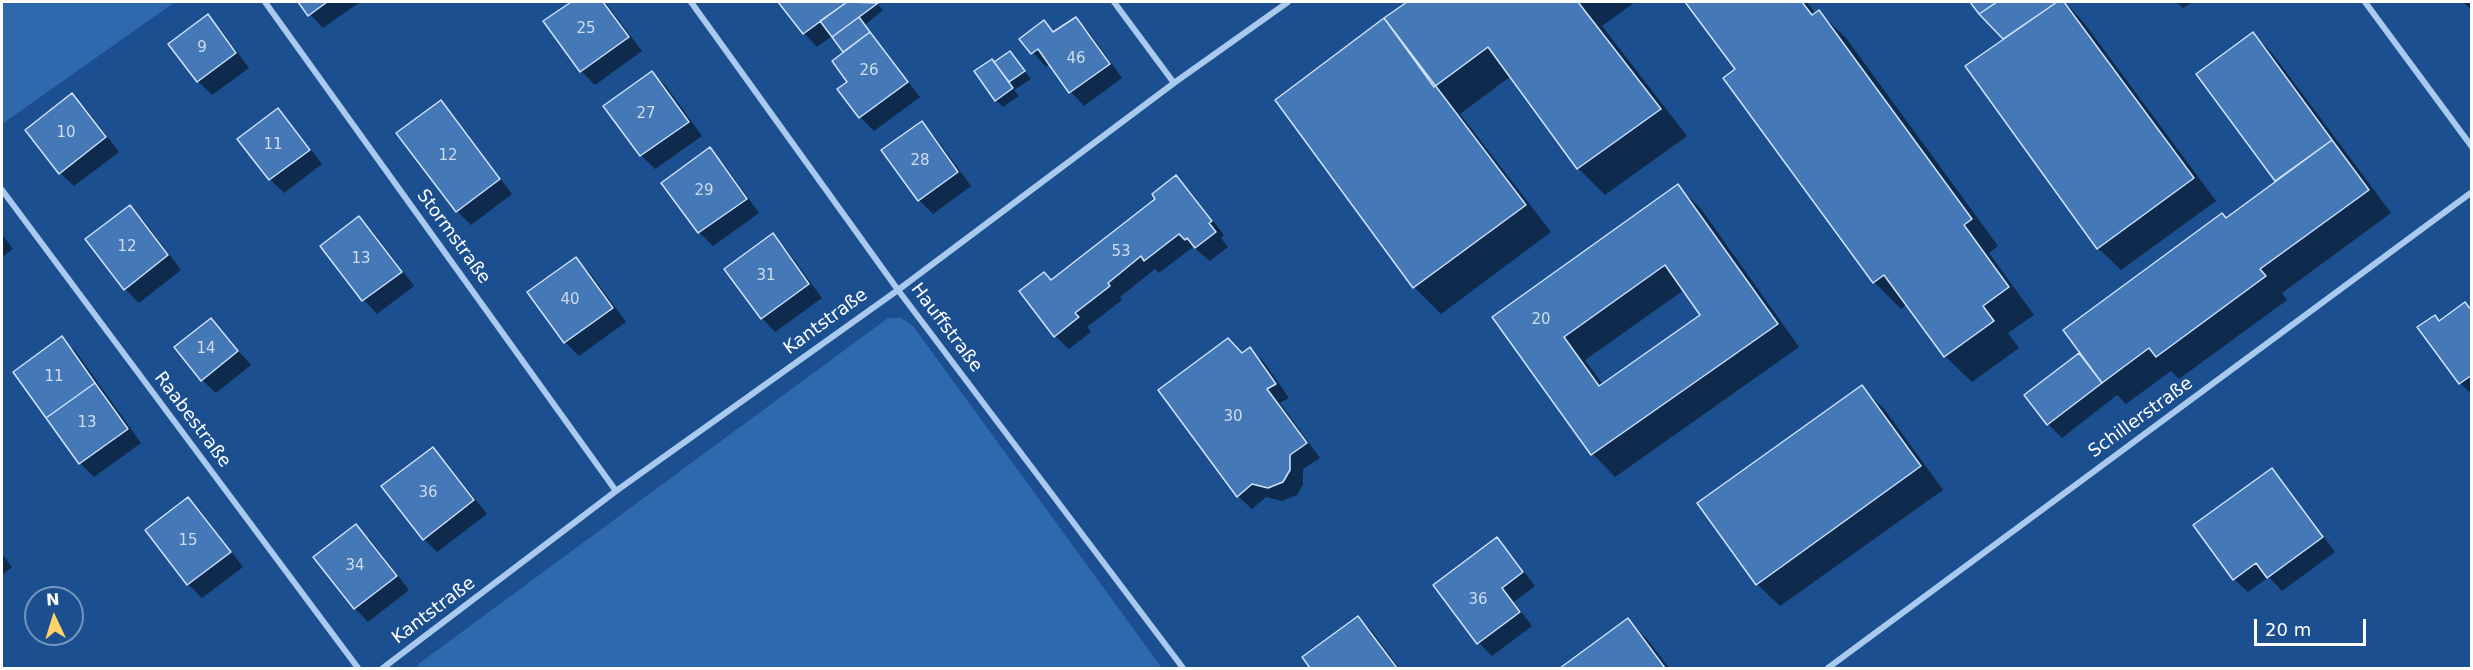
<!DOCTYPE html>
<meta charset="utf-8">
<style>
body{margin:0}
#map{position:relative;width:2473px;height:670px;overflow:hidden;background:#1b4f8f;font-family:"DejaVu Sans",sans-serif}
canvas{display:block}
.frame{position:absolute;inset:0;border:3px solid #fff;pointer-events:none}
.north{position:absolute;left:24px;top:586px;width:60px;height:60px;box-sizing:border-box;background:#1b4f8f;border:2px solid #7695bc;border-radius:50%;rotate:356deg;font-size:16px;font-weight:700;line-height:24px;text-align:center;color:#fff}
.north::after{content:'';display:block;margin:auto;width:21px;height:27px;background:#ffd166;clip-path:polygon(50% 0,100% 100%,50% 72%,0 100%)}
.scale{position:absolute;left:2254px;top:619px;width:112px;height:27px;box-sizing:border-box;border:3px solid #fff;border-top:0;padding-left:8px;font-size:18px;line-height:21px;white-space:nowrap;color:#fff;-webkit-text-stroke:4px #1b4f8f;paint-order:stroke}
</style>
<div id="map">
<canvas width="2473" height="670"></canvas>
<div class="frame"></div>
<div class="north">N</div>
<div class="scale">20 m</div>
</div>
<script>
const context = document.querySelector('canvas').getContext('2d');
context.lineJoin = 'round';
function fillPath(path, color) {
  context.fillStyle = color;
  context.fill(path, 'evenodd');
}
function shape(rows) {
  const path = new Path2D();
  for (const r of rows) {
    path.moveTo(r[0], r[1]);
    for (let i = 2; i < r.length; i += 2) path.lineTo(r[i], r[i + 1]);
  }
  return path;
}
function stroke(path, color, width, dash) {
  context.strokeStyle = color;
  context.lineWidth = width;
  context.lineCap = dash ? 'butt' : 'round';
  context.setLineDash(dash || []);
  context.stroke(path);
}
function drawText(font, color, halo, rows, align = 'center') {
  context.font = font + ' "DejaVu Sans",sans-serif';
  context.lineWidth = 6;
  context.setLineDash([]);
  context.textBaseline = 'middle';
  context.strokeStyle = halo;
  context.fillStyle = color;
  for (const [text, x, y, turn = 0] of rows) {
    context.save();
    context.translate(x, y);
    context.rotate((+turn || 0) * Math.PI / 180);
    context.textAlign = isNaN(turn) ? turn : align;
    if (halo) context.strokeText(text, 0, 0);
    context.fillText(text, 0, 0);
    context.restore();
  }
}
fillPath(shape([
 [2,2,175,2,2,124],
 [888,318,901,318,913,326,1162,668,420,668,417,665]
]), '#2e69ad');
fillPath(shape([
 [299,2,360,2,323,28],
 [573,2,605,2,642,51,595,85,581,71,545,22],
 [780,2,876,2,883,10,865,25,920,97,874,131,860,117,840,89,849,82,845,53,832,36,817,47,804,33],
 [1411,2,1635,2,1602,26,1687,136,1605,195,1578,168,1511,76,1460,114,1551,232,1441,314,1414,287,1278,100],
 [1687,2,1807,2,1816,14,1819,12,1846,38,1998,246,1989,253,2034,315,2008,333,2019,348,1972,382,1945,356,1907,304,1901,309,1874,282,1725,78,1737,69],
 [1972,2,2065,2,2084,23,2216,201,2121,270,2098,248,2005,40],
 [2176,2,2192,2,2183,8],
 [2463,2,2472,2,2472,10],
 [207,16,221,30,249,68,212,95,198,81,170,44],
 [1076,19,1089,32,1122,78,1084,106,1071,92,1050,63,1046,67,1021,39,1044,22,1055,33],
 [2253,34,2272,53,2391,213,2282,293,2287,300,2179,379,2171,371,2126,404,2117,395,2062,438,2048,424,2079,355,2085,361,2087,360,2226,219,2277,182,2199,74],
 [1010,53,1031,79,1014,90,1019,96,1003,107,996,100,995,63],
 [652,73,666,86,702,136,655,169,641,155,606,106],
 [72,95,86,109,119,152,74,186,60,173],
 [440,102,454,116,512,194,471,225,457,211],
 [278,110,291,124,322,164,284,193,270,179,239,140],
 [922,123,935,137,971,186,933,214,919,200],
 [710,149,723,163,759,213,713,246,699,232],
 [1176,177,1190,191,1224,235,1221,238,1228,247,1210,261,1193,247,1159,273,1155,269,1120,297,1122,300,1087,327,1091,332,1069,349,1055,336,1157,199],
 [1678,186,1701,209,1799,347,1615,477,1593,454,1494,317],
 [1684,290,1702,315,1603,385,1585,360],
 [130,207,144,221,181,270,139,303,125,289],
 [359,218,373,232,414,286,377,314,364,300,322,246],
 [2,234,13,249,2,257],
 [772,235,786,249,822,298,775,332,762,318],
 [576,259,590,273,626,322,579,356,565,342,529,293],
 [2472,310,2472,394,2460,383],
 [211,320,251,365,216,393,202,380],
 [62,338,76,352,141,443,94,477,80,463],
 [1250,349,1264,362,1289,398,1280,403,1320,458,1303,469,1303,484,1297,495,1282,501,1266,497,1252,509,1238,496,1243,354],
 [1862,387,1885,410,1943,490,1780,606,1757,584],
 [433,449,446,462,487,514,437,552,424,539],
 [2271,470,2285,484,2335,552,2282,591,2269,577,2248,592,2234,579],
 [188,499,202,513,243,567,202,598,188,584],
 [356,526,370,539,409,590,368,622,355,608],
 [1497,539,1510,553,1535,586,1514,602,1532,626,1492,656,1479,643],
 [2,554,12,567,2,575],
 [1358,618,1372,631,1399,668,1312,668,1304,658],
 [1628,620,1647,639,1669,668,1562,668]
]), '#0007');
const building = shape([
 [298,2,327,2,308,16,298,2],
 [571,2,603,2,629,37,580,72,543,21,571,2],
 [778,2,847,2,803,34,778,2],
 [847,2,878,3,832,37,820,21,847,2],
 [1407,2,1578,2,1661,109,1577,169,1488,47,1434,87,1384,18,1407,2],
 [1685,2,1802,2,1812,15,1819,10,1972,219,1964,225,2009,287,1983,306,1994,321,1944,357,1884,275,1873,283,1723,78,1735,69,1685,2],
 [1970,2,1997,2,1979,14,1970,2],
 [1997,2,2057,2,2003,39,1979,14,1997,2],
 [2057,2,2064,2,2194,178,2097,249,1965,66,2057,2],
 [208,14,236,53,197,82,168,44,208,14],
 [859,17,870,32,843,52,832,37,859,17],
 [1076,17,1110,64,1069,93,1038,49,1031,54,1019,39,1044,20,1053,32,1076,17],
 [1384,18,1526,205,1413,288,1275,100,1384,18],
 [870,32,908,82,859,118,837,89,847,82,832,61,870,32],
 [2253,32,2332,140,2275,181,2196,74,2253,32],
 [1010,51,1025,71,1009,82,994,62,1010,51],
 [992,59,1013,88,995,101,974,71,992,59],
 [652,71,689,122,640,156,603,106,652,71],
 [72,93,106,137,59,174,25,130,72,93],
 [441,100,500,179,456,212,396,133,441,100],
 [278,108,310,150,269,180,237,139,278,108],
 [922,121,958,172,918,201,881,150,922,121],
 [2332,140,2369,190,2260,269,2266,276,2156,357,2149,348,2102,383,2063,330,2222,213,2226,218,2332,140],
 [710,147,747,199,698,233,661,183,710,147],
 [1176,175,1212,221,1209,223,1216,232,1195,248,1187,238,1185,240,1179,234,1144,261,1141,256,1108,283,1110,286,1075,313,1079,317,1054,337,1019,291,1044,272,1051,280,1155,199,1152,194,1176,175],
 [1678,184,1778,324,1591,455,1492,317,1678,184],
 [1665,265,1700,315,1599,386,1564,337,1665,265],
 [130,205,168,255,124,290,85,239,130,205],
 [359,216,402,272,362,301,320,246,359,216],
 [773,233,809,284,761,319,724,269,773,233],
 [576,257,613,308,564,343,527,292,576,257],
 [2465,302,2472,311,2472,375,2459,384,2417,327,2435,315,2439,321,2465,302],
 [211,318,238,351,201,381,174,347,211,318],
 [62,336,95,383,46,418,13,372,62,336],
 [1228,338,1242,353,1250,347,1276,384,1267,389,1307,443,1290,455,1290,470,1283,482,1268,488,1252,484,1237,497,1158,390,1228,338],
 [2079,353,2102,383,2047,425,2024,395,2079,353],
 [95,383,128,429,79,464,46,418,95,383],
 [1862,385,1921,466,1756,585,1697,503,1862,385],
 [433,447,474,500,423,540,381,486,433,447],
 [2272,468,2323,537,2267,578,2256,563,2233,580,2193,525,2272,468],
 [188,497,231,552,187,585,145,530,188,497],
 [356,524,397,576,354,609,313,557,356,524],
 [1497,537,1523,572,1502,588,1520,612,1477,644,1433,585,1497,537],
 [1358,616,1397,668,1310,668,1302,657,1358,616],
 [1628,618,1665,668,1560,668,1628,618]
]);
fillPath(building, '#4478b7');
stroke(building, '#cfe3fa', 1.5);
stroke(shape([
 [265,2,616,491],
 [691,2,898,290,1183,668],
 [1114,2,1174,83],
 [2365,2,2472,147],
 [2,190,358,668],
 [383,668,616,491,898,290,1174,83,1288,2],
 [1828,668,2472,192]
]), '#a9c9ee', 6);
drawText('15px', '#d0dded', null, [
 ["25",586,29],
 ["9",202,48],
 ["46",1076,59],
 ["26",869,71],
 ["27",646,114],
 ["10",66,133],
 ["11",273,145],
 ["12",448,156],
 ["28",920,161],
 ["29",704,191],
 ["12",127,247],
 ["53",1121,252],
 ["13",361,259],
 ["31",766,276],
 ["40",570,300],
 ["20",1541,320],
 ["14",206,349],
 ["11",54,377],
 ["30",1233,417],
 ["13",87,423],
 ["36",428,493],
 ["15",188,541],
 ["34",355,566],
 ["36",1478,600]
]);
drawText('18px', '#fff', '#1b4f8f', [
 ["Stormstraße",453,237,54],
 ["Kantstraße",826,322,-36],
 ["Hauffstraße",946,328,53],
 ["Schillerstraße",2141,418,-36],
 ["Raabestraße",192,420,53],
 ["Kantstraße",434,611,-37]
]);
</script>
